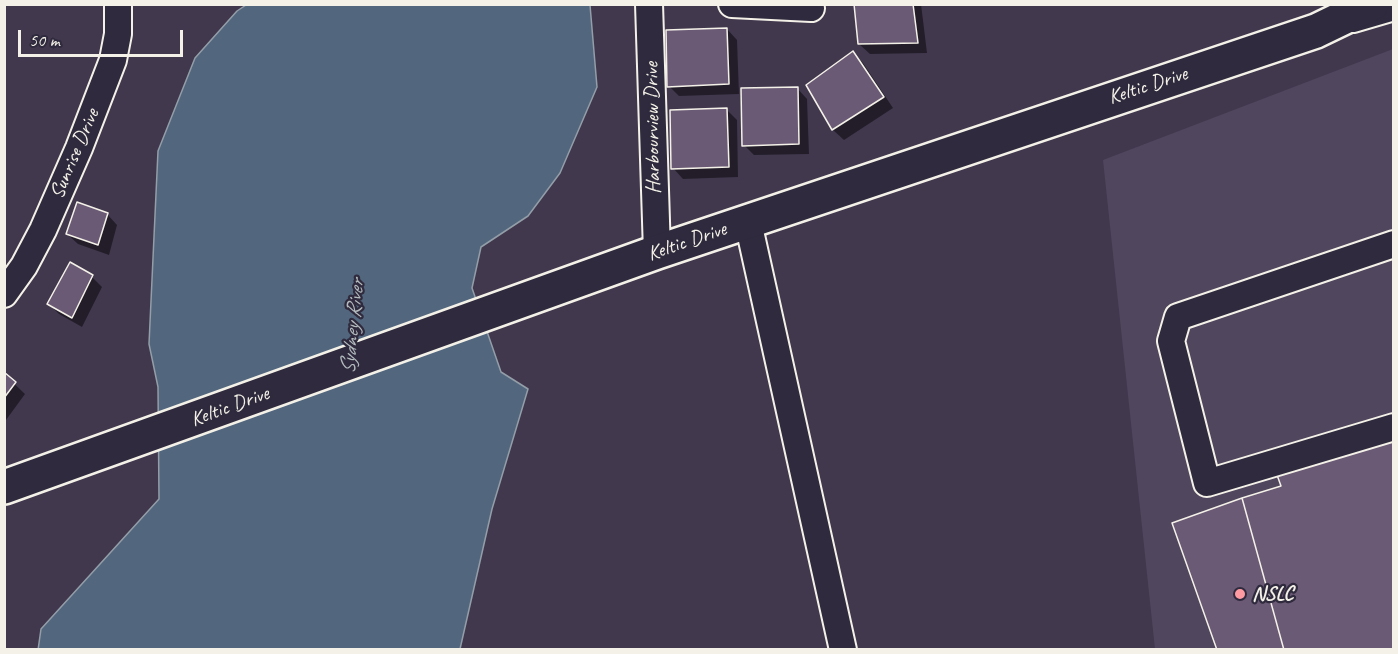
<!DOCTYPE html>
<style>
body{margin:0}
#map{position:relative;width:1398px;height:654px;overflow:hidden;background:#41384e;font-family:Caveat,sans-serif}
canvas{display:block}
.frame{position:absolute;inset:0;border:6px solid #f4f1e8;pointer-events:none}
.scale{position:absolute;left:18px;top:30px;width:165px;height:27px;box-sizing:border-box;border:3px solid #f4f1e8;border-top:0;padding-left:8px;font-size:18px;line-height:21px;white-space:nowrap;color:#f4f1e8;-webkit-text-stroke:4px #2f2a3d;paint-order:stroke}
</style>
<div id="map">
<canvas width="1398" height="654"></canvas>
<div class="frame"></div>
<div class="scale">50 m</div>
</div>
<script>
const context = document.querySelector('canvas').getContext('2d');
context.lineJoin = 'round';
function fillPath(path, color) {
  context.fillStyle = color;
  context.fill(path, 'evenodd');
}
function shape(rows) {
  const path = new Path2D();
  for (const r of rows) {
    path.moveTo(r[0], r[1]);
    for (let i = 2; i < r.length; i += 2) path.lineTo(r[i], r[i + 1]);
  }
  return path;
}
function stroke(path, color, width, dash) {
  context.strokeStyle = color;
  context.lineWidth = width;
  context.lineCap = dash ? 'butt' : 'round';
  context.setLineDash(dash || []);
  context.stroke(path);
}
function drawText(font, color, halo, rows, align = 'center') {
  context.font = font + ' Caveat,sans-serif';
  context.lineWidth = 4.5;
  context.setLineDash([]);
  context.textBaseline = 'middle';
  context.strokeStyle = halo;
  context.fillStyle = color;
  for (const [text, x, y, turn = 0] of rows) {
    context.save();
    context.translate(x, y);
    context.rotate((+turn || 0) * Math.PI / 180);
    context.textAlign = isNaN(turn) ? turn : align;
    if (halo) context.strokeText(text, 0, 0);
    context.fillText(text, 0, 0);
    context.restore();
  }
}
fillPath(shape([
 [1393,49,1393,649,1155,649,1103,160]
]), '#50465d');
const water = shape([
 [246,5,590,5,597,87,560,173,528,216,481,247,472,288,501,372,528,389,492,509,460,649,38,650,41,629,159,499,158,387,149,344,158,151,195,58,237,11,246,5]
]);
fillPath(water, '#52677e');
stroke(water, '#939ea8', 1.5);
fillPath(shape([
 [855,4,921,4,927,53,870,54,859,44],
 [727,29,737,40,739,94,679,96,669,86],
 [853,53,863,63,893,108,844,140,833,130,808,85],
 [797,88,807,99,809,154,754,155,744,145],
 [727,110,737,120,738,177,683,179,673,168],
 [107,214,117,225,109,255,78,244,67,234],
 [92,277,102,287,82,327,59,314,49,304],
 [4,374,25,394,6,420,4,419]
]), '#0007');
const building = shape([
 [854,4,913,4,918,43,858,44,854,4],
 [727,28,729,84,667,87,666,30,727,28],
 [853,51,884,97,832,130,806,85,853,51],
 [798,87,799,144,742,146,741,88,798,87],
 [727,108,729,167,671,169,670,110,727,108],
 [77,202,108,213,98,245,66,234,77,202],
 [70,262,93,275,72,318,47,304,70,262],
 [4,372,16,382,4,398,4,372],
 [1394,440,1394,650,1284,650,1242,498,1281,486,1277,475,1394,440],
 [1242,498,1284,650,1217,650,1172,523,1242,498]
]);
fillPath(building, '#6a5a75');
stroke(building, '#f4f1e8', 1.5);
const minor = shape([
 [649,4,657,252],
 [732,4,811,8],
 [1353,19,1394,7],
 [748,222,843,650],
 [1394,244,1178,317,1171,341,1207,483,1394,427],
 [4,294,24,266,43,230,79,148,113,60,118,34,118,4]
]);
const major = shape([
 [4,487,657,252,1316,31,1372,4]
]);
stroke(minor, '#f4f1e8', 30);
stroke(major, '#f4f1e8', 38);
stroke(minor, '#2f2a3d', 26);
stroke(major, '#2f2a3d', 33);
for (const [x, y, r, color] of [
 [1240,594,6,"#ff9aa2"]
]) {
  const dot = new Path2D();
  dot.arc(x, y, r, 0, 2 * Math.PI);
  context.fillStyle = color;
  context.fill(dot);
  stroke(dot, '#2f2a3d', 2);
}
drawText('21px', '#f4f1e8', '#2f2a3d', [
 ["Keltic Drive",1148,86,-18],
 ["Harbourview Drive",653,128,-91],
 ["Sunrise Drive",75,154,-67],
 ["Keltic Drive",687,242,-19],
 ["Keltic Drive",230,407,-20]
]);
drawText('bold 21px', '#f4f1e8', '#2f2a3d', [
 ["NSLC",1252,594]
], 'left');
drawText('italic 22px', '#b3babe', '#2f2a3d', [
 ["Sydney River",353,327,-84]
]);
</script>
